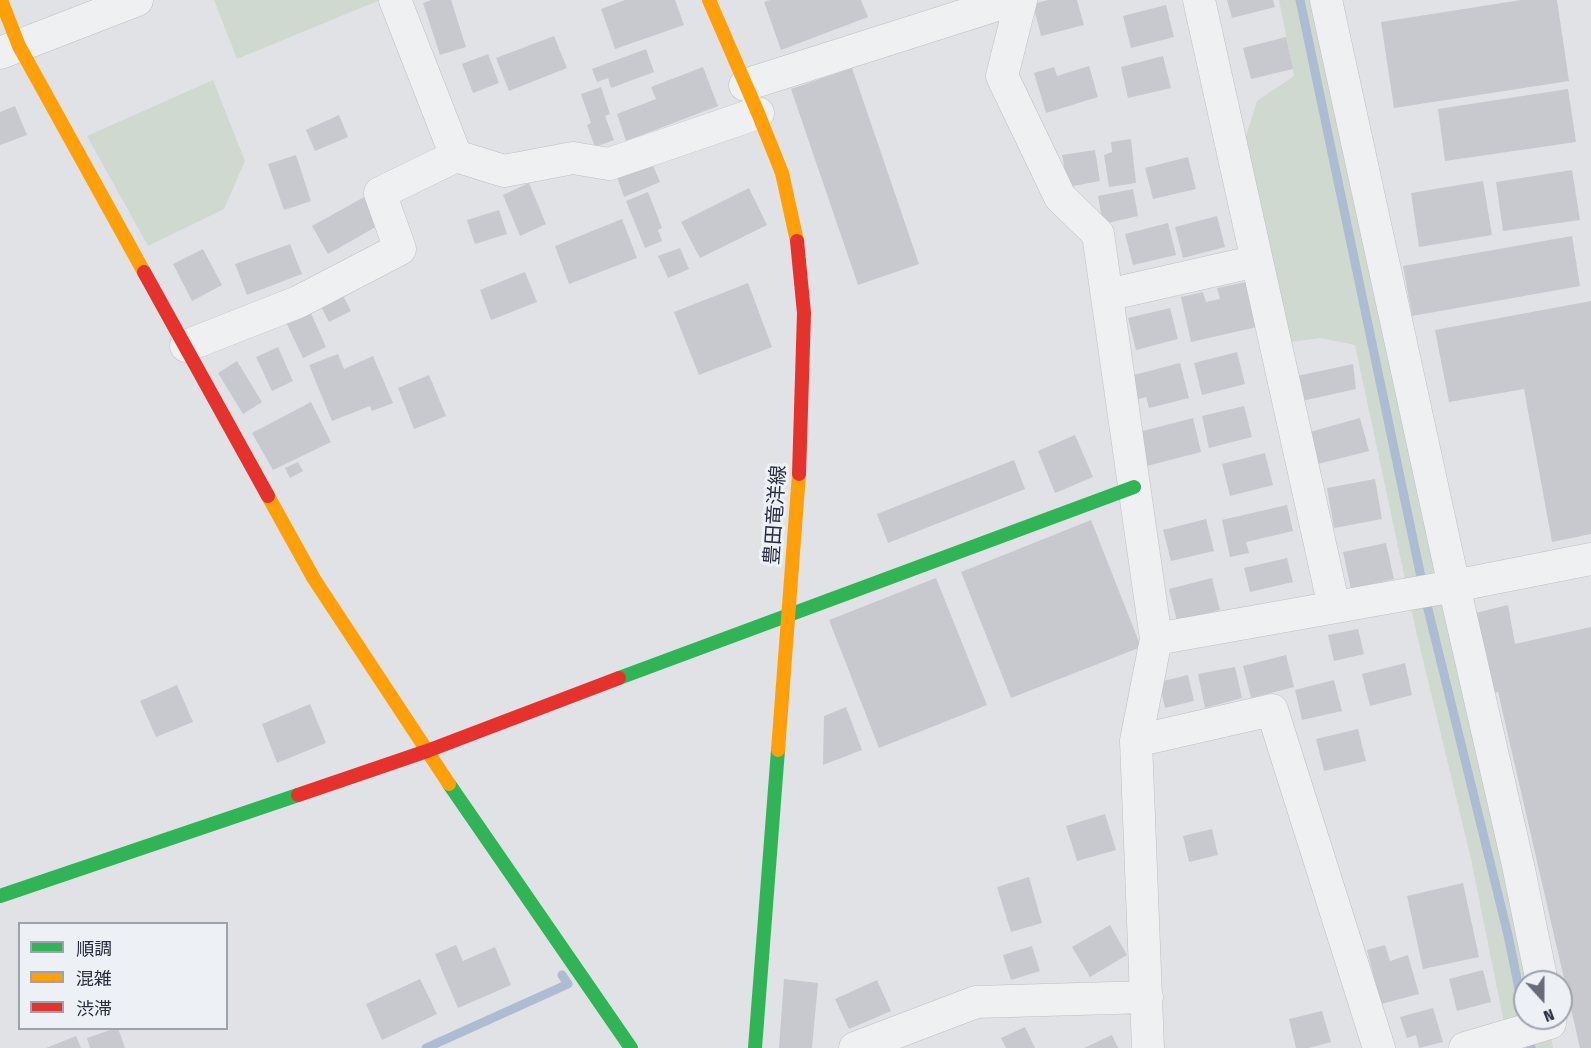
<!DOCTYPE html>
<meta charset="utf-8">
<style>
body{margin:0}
#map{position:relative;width:1591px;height:1048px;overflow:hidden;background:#e0e2e6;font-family:"Fira Sans Condensed","Noto Sans JP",sans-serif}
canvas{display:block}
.legend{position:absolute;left:18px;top:922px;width:210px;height:108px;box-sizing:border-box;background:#edf0f5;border:2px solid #9ea2ac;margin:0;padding:8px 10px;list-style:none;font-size:18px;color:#272d3f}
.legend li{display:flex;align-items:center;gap:12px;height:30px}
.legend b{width:30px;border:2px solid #9ea2ac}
.north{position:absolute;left:1513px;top:970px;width:60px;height:60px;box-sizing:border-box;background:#edf0f5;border:2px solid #9ea2ac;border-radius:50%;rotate:159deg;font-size:16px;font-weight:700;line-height:24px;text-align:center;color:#272d3f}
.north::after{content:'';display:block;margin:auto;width:21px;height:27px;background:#686c79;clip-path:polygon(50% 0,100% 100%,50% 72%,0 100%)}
</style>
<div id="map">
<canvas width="1591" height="1048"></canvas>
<ul class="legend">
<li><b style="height:8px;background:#30b455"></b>順調</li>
<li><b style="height:8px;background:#ff9f0a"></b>混雑</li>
<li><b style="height:8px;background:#e5322d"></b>渋滞</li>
</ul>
<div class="north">N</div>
</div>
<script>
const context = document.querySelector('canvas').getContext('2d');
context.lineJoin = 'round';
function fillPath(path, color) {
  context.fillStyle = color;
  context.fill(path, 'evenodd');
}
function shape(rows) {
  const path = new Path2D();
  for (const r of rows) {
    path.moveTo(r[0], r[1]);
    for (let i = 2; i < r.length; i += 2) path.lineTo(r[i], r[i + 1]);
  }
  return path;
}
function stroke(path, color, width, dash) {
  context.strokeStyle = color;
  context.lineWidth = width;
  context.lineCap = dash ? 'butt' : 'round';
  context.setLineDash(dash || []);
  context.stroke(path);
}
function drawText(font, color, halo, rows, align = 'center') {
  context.font = font + ' "Fira Sans Condensed","Noto Sans JP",sans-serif';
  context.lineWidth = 6;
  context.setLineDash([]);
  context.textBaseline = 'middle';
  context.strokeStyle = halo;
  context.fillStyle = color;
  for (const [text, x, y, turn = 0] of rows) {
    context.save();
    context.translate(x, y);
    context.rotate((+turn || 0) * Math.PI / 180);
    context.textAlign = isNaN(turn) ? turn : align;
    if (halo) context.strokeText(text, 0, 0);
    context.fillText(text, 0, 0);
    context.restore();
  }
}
fillPath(shape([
 [214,0,380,0,237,59],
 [1279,0,1326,0,1540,982,1525,982,1525,1018,1547,1018,1553,1048,1509,1048,1471,859,1416,631,1355,345,1320,338,1283,343,1236,168,1257,101,1294,76],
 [213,80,245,161,224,209,148,246,87,136]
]), '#d0d9d0');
stroke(shape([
 [1300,0,1426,601,1508,935,1531,1048],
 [426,1048,568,984,562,975]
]), '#adbcd2', 9);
fillPath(shape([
 [431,0,451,0,466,47,440,55,423,3],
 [625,0,675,0,684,25,615,49,601,9],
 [770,0,861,0,868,17,781,50,764,2],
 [1048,0,1077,0,1084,25,1041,36,1033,4],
 [1227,0,1273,0,1275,7,1232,18],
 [1521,0,1557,0,1569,81,1394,108,1381,22],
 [1166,5,1174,37,1131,48,1123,16],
 [554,36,567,68,509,91,496,58],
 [1286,37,1293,69,1251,79,1243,48],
 [646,49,654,72,611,88,608,78,597,82,592,69],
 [488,54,499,83,473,93,462,64],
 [1163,56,1171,88,1128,98,1121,67],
 [1089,66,1098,97,1046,113,1034,73,1054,67,1057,76],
 [703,67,718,106,626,141,617,114,656,99,651,87],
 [852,68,919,264,858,285,791,89],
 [601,87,610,114,605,116,614,140,595,147,587,125,591,123,581,94],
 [1568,89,1576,142,1445,161,1438,109],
 [15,106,27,135,0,145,0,112],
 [339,115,348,137,315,151,306,130],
 [1131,139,1136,183,1109,187,1104,155,1112,152,1111,142],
 [1095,150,1100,181,1068,187,1062,155],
 [296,155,311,201,284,210,268,164],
 [1188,157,1196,189,1153,199,1145,168],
 [651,161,660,182,624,197,616,174],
 [1572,170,1580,220,1503,231,1496,182],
 [1483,181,1492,235,1419,247,1411,193],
 [529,183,546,224,520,236,503,195],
 [749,188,767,225,700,258,681,222],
 [1133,189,1138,216,1103,224,1098,196],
 [648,192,662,228,658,230,662,241,645,248,626,201],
 [366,196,381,224,328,254,312,226],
 [499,210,507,234,475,244,467,220],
 [1217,216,1225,247,1183,258,1175,227],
 [622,219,637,258,569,284,555,246],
 [1168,223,1176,255,1133,265,1125,234],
 [1572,236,1580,286,1412,316,1403,266],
 [290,244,302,274,247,295,235,264],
 [680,248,689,269,668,278,658,256],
 [203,249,222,285,192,301,173,264],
 [525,272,537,302,491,320,480,290],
 [1246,282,1257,327,1191,342,1181,297,1203,292,1206,302,1220,299,1217,288],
 [748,283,772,347,699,375,674,312],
 [340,290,351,311,329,322,318,301],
 [1591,301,1591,534,1552,542,1524,389,1449,402,1435,330],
 [1170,308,1178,339,1136,350,1128,318],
 [310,311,326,347,303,358,286,322],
 [278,347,293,381,272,391,256,357],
 [1237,352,1245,384,1202,395,1194,363],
 [338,354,344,369,373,356,393,403,372,411,370,406,332,421,309,365],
 [237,361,262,402,243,414,218,373],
 [1180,363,1189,398,1149,408,1146,397,1132,401,1126,377],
 [1353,364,1356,389,1302,401,1297,376],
 [429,375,446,416,414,429,398,388],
 [311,402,331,442,273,470,252,433],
 [1244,406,1252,437,1209,448,1202,416],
 [1193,418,1201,452,1139,468,1131,434],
 [1360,418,1369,451,1314,465,1306,433],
 [1075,435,1093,477,1055,493,1038,451],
 [1265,453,1273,485,1230,496,1222,464],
 [1014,460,1025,489,888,543,877,514],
 [298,462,303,471,290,478,285,468],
 [1375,479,1382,519,1334,528,1327,488],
 [1287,505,1293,531,1246,542,1249,553,1230,557,1222,520],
 [1206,519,1214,551,1171,561,1163,530],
 [1091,520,1141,647,1011,698,961,572],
 [1386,543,1394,579,1351,589,1343,552],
 [1287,558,1293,582,1250,592,1244,568],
 [936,578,987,705,879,748,829,620],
 [1212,578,1220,610,1177,621,1169,589],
 [1508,605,1515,644,1591,627,1591,1048,1580,1048,1498,692,1487,694,1467,615],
 [1358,629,1364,654,1334,661,1328,635],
 [1286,655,1294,687,1251,698,1243,666],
 [1405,663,1412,695,1370,706,1362,674],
 [1235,667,1242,698,1205,708,1198,674],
 [1188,675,1194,701,1165,708,1159,682],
 [1334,680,1342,711,1302,720,1295,690],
 [177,685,193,722,156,737,140,701],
 [310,704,326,743,277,763,262,724],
 [846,707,862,750,823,765,824,716],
 [1358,729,1366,761,1324,771,1316,739],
 [1105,814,1116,850,1077,861,1066,826],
 [1212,829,1218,855,1189,862,1183,836],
 [1029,877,1042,923,1011,932,997,887],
 [1463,883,1479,957,1423,969,1407,896],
 [1110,925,1127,955,1090,977,1072,947],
 [456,945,463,961,495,947,511,985,458,1008,435,954],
 [1385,945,1390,961,1408,955,1419,994,1381,1004,1367,950],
 [1032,946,1040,971,1011,980,1003,955],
 [1483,970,1491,1002,1457,1011,1449,979],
 [420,979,437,1014,382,1040,366,1004],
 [784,979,818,983,812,1048,779,1048],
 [877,980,891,1011,849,1029,835,999],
 [1433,1008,1443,1042,1419,1048,1416,1035,1407,1038,1400,1017],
 [1322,1011,1331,1042,1309,1048,1296,1048,1289,1019],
 [1025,1027,1035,1048,1006,1048,1001,1038],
 [116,1028,118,1028,125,1048,90,1048,87,1038],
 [1112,1035,1118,1048,1084,1048],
 [76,1036,81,1048,46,1048]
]), '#c7c9ce');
const street = shape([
 [395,0,456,156],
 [1021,0,1002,76,1060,197,1098,234,1156,639,1136,741,1148,1048],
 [1199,0,1334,607],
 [1326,0,1454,586,1518,865,1542,982],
 [0,53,137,0],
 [745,85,1012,0],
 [1107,295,1257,261],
 [186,346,298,302,400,249,380,193,456,156,504,171,573,158,609,164,758,113],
 [1156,639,1454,586,1591,559],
 [1136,741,1272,710,1379,1048],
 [855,1048,976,1002,1147,997],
 [1465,1048,1550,1023]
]);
stroke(street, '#bdbfc3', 33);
stroke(street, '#eff0f2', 32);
stroke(shape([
 [619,678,1134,487],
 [449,784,631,1048],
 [0,896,298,795],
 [755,1048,778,750]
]), '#30b455', 14);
stroke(shape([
 [1,0,19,46,144,272],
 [709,0,758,113,782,173,797,241],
 [268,496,314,579,449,784],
 [778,750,799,474]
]), '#ff9f0a', 14);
stroke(shape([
 [797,241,804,313,799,474],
 [144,272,268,496],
 [298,795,427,751,619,678]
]), '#e5322d', 14);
drawText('20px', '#272d3f', '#edf0f5', [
 ["豊田竜洋線",776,515,-86]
]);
</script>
